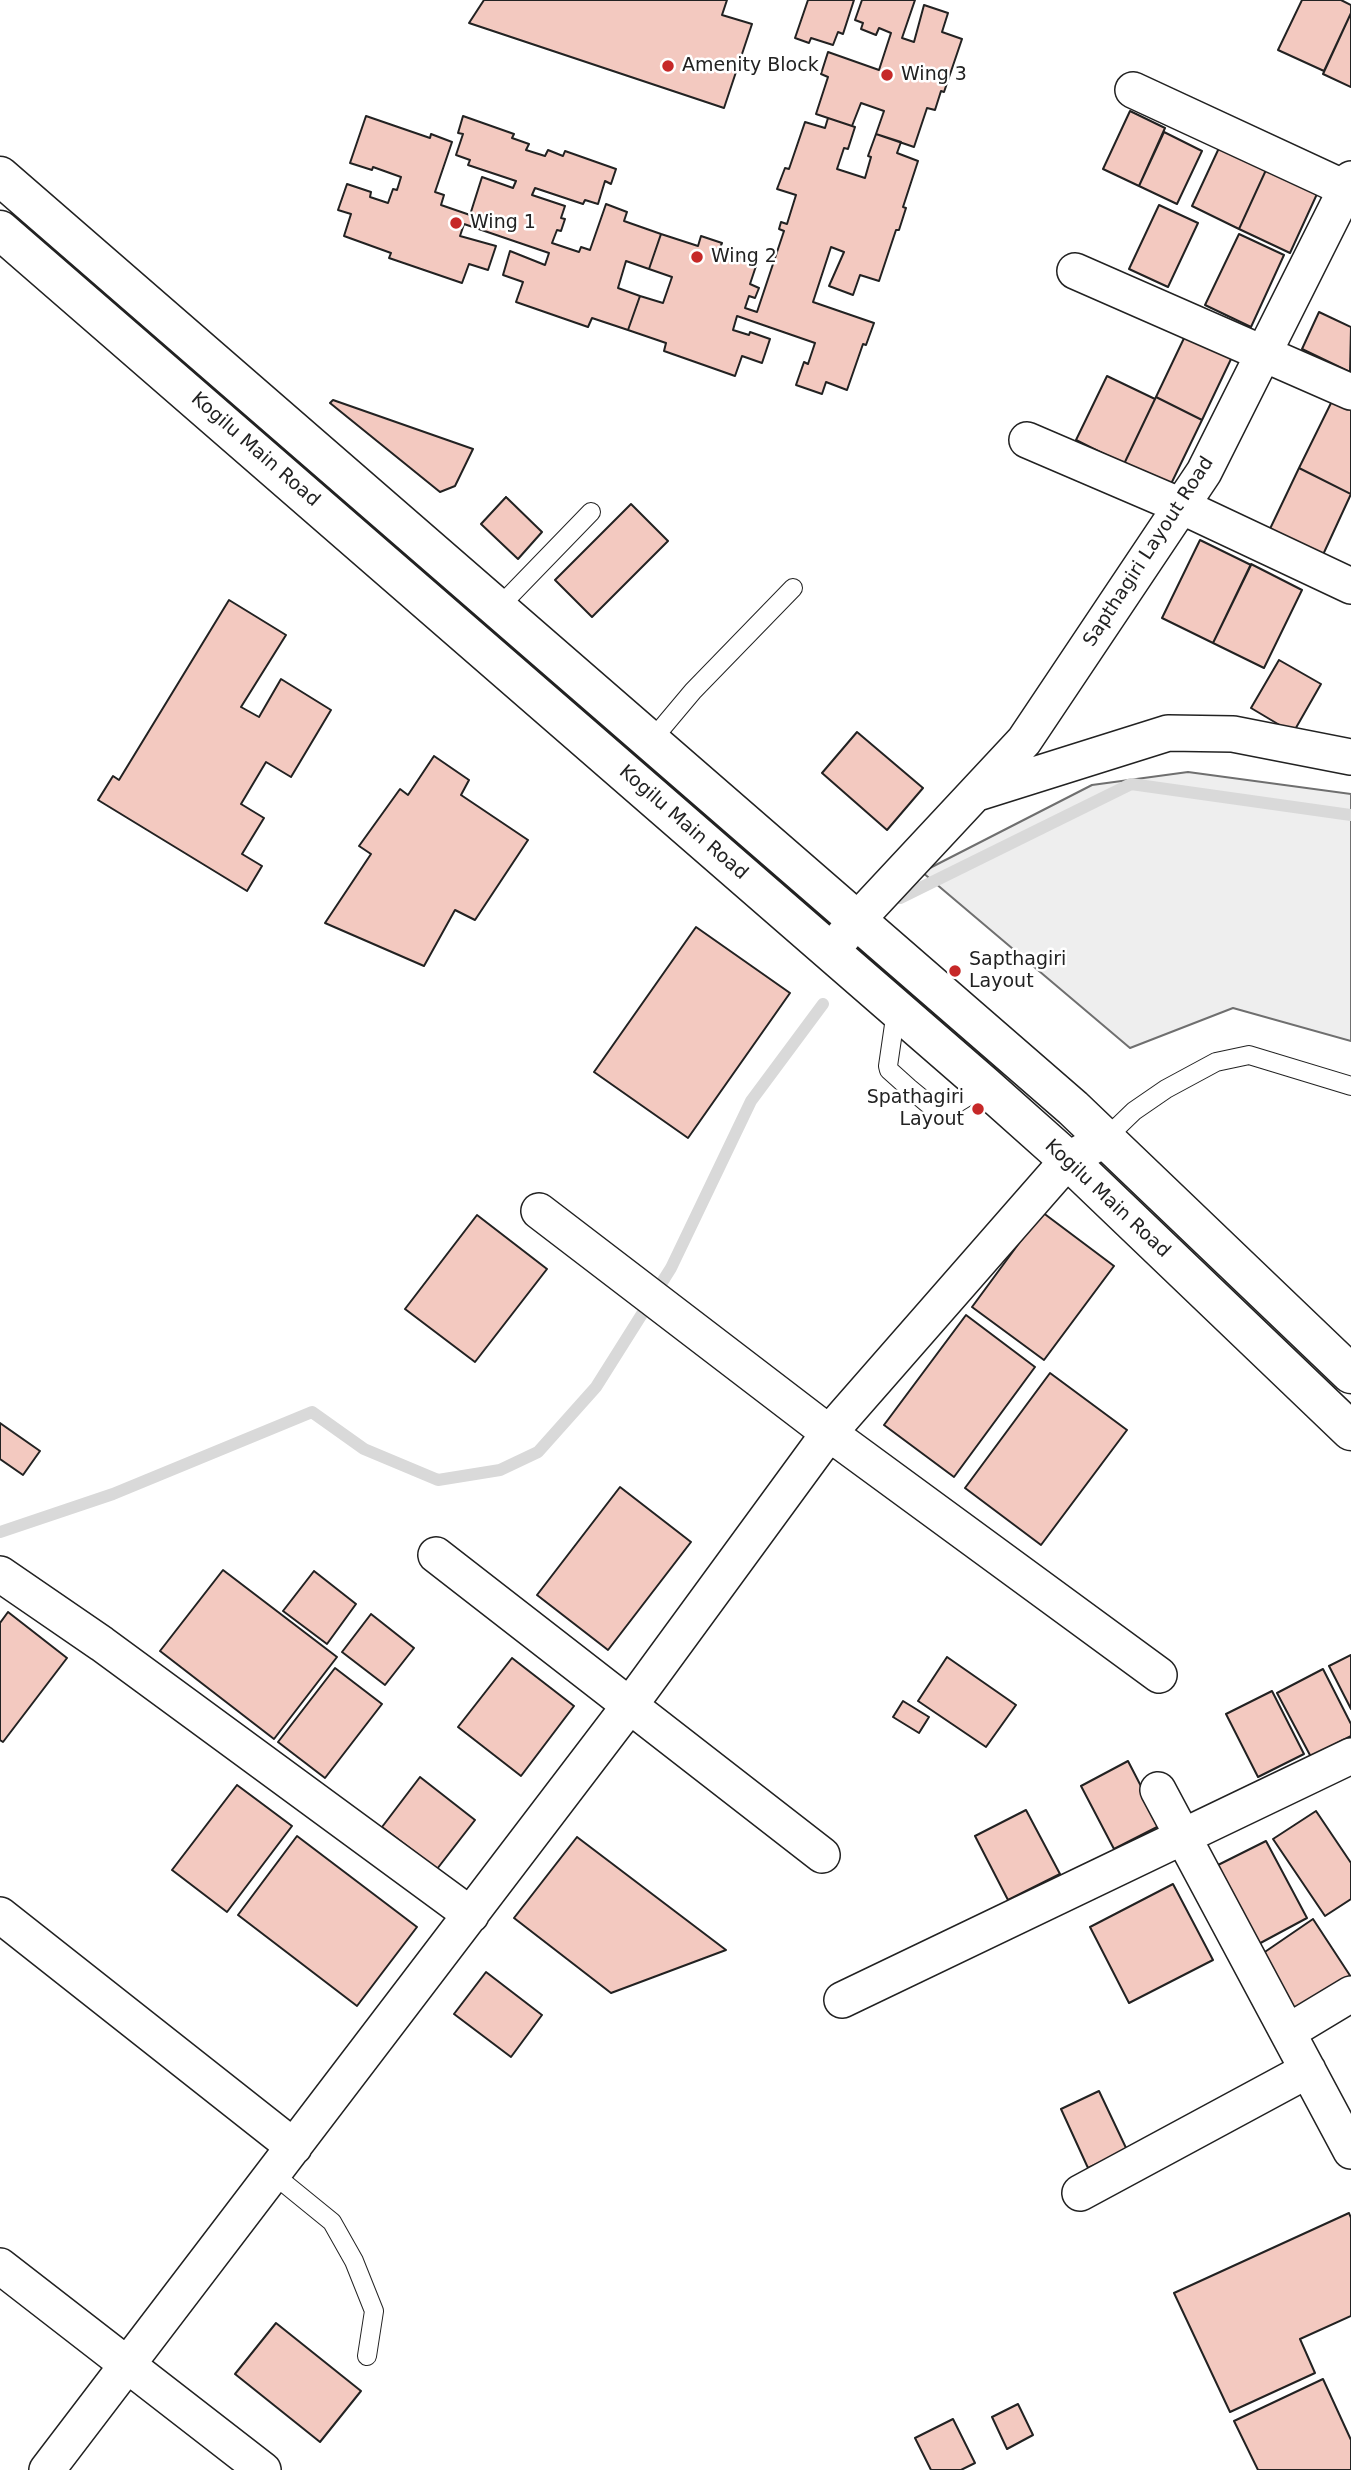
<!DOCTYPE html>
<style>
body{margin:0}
canvas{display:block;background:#fff}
</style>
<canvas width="1351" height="2470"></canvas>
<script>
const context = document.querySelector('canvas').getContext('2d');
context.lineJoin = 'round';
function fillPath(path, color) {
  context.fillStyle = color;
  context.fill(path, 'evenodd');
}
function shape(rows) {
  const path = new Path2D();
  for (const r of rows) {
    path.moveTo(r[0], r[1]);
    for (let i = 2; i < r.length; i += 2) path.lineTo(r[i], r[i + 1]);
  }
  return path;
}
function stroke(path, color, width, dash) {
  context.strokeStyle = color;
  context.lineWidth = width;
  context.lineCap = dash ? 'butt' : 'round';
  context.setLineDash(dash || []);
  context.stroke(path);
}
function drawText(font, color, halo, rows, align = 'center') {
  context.font = font + ' "DejaVu Sans",sans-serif';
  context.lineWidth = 5;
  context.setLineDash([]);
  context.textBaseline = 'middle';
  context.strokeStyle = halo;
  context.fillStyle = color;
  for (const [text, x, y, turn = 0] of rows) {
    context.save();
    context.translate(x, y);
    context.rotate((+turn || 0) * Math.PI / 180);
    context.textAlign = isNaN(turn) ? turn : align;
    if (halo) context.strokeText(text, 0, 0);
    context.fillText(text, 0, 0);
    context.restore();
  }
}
const green = shape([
 [1188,772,1351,794,1351,1041,1233,1008,1130,1048,922,872,1092,785,1188,772]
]);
fillPath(green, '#eee');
stroke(green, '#6f6f6f', 2);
stroke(shape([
 [900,898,1131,784,1351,815],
 [0,1532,113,1494,312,1412,364,1449,438,1480,500,1470,538,1452,596,1387,671,1268,751,1101,823,1004]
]), '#d9d9d9', 12);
const building = shape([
 [484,0,727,0,722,15,752,24,724,108,469,23,484,0],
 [808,0,854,0,843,34,838,32,833,45,811,38,809,43,795,38,808,0],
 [862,0,915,0,902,38,914,42,924,5,948,13,942,32,962,39,944,92,941,91,935,110,927,108,914,147,876,134,884,111,861,103,852,126,816,114,828,77,821,74,828,52,879,70,891,33,879,28,876,35,861,29,863,23,855,20,862,0],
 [1302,0,1341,0,1351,5,1351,13,1324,71,1278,50,1302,0],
 [1351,13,1351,87,1323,74,1351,13],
 [1130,111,1165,128,1139,186,1103,169,1130,111],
 [366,116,430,138,431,134,452,142,435,192,444,195,441,205,470,215,482,177,513,188,516,181,468,165,470,160,456,155,463,134,458,133,463,116,514,134,512,138,529,144,526,150,545,156,548,150,563,156,565,151,616,169,611,184,605,181,598,204,585,200,583,204,535,188,532,195,565,206,561,218,565,219,561,231,557,230,552,243,579,252,581,247,590,250,606,204,627,212,624,221,661,234,649,269,626,261,618,288,640,296,628,330,592,318,588,327,516,302,523,282,503,275,510,251,545,265,549,253,464,224,460,236,496,246,488,270,469,264,462,283,389,258,391,253,344,236,351,214,338,210,347,184,371,192,370,197,388,203,393,189,397,190,401,177,373,167,372,170,350,163,366,116],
 [828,118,855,127,848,149,844,148,837,169,865,178,871,157,868,156,876,134,901,142,897,153,918,161,903,207,906,208,899,230,896,230,879,281,860,275,853,295,829,286,844,252,831,247,813,302,874,323,866,345,863,344,847,390,826,382,822,394,796,385,804,362,808,364,815,343,737,316,733,330,749,335,750,332,770,339,762,363,742,356,735,376,664,351,666,343,628,330,640,296,663,303,672,277,649,269,661,234,698,246,701,236,722,243,719,250,757,263,750,284,759,288,755,298,749,296,745,308,757,312,784,231,779,229,781,222,787,224,796,195,777,189,785,168,789,169,805,122,825,128,828,118],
 [1164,132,1202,151,1177,204,1139,186,1164,132],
 [1219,148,1266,170,1239,229,1192,206,1219,148],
 [1266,170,1317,194,1290,253,1239,229,1266,170],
 [1159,205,1198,223,1168,287,1129,269,1159,205],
 [1239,234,1284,255,1251,327,1205,305,1239,234],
 [1319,312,1351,327,1350,372,1302,349,1319,312],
 [1186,334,1232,357,1202,420,1156,397,1186,334],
 [1107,376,1155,399,1124,464,1076,440,1107,376],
 [1156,397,1202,420,1170,486,1124,464,1156,397],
 [1333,399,1351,408,1351,494,1299,468,1333,399],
 [333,400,473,449,455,486,440,492,330,403,333,400],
 [1299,468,1351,494,1321,559,1268,533,1299,468],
 [506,497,542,532,518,559,481,524,506,497],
 [631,504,668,541,592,617,555,580,631,504],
 [1200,540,1251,565,1213,643,1162,618,1200,540],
 [1251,564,1302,590,1264,668,1213,643,1251,564],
 [229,600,286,635,241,707,259,717,281,679,331,710,291,777,266,762,241,804,264,818,242,854,262,866,247,891,98,800,113,776,119,780,229,600],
 [1279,660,1321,684,1293,733,1251,708,1279,660],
 [857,732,923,788,887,830,822,773,857,732],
 [434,756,469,780,461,795,528,840,475,920,455,910,424,966,325,923,371,854,359,846,400,789,408,795,434,756],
 [696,927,790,993,688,1138,594,1072,696,927],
 [1042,1212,1114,1266,1044,1360,972,1307,1042,1212],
 [477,1215,547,1269,475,1362,405,1309,477,1215],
 [966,1315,1035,1367,954,1477,884,1425,966,1315],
 [1050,1373,1127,1430,1041,1545,965,1488,1050,1373],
 [0,1423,40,1451,23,1475,0,1459,0,1423],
 [620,1487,691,1542,608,1650,537,1595,620,1487],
 [223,1570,337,1657,274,1739,160,1651,223,1570],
 [314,1571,356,1604,327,1644,283,1611,314,1571],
 [8,1612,67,1658,3,1742,0,1740,0,1623,8,1612],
 [371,1614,414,1648,385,1685,342,1652,371,1614],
 [1351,1655,1351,1709,1329,1666,1351,1655],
 [947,1657,1016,1705,986,1747,918,1701,947,1657],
 [512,1658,574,1706,521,1776,458,1727,512,1658],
 [335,1668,382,1704,325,1778,278,1742,335,1668],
 [1323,1669,1351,1724,1351,1736,1311,1757,1277,1693,1323,1669],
 [1272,1691,1304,1754,1258,1777,1226,1714,1272,1691],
 [903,1701,929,1717,919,1733,893,1717,903,1701],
 [1128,1761,1161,1825,1114,1849,1081,1786,1128,1761],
 [420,1777,475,1820,437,1869,382,1827,420,1777],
 [237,1785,292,1826,227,1912,172,1870,237,1785],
 [1026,1810,1060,1874,1008,1900,975,1836,1026,1810],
 [1316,1811,1351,1863,1351,1899,1325,1916,1273,1839,1316,1811],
 [297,1836,417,1927,357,2006,238,1915,297,1836],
 [577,1837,726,1950,611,1993,514,1918,577,1837],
 [1266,1841,1307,1918,1253,1947,1212,1868,1266,1841],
 [1173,1884,1213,1960,1129,2003,1090,1927,1173,1884],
 [1313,1919,1351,1977,1294,2015,1256,1958,1313,1919],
 [486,1972,542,2015,511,2057,454,2014,486,1972],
 [1099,2091,1127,2150,1088,2168,1061,2109,1099,2091],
 [1349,2213,1351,2218,1351,2316,1300,2339,1315,2373,1230,2412,1174,2293,1349,2213],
 [276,2323,361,2391,320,2442,235,2374,276,2323],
 [1323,2379,1351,2440,1351,2470,1258,2470,1234,2421,1323,2379],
 [1018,2404,1033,2435,1007,2449,992,2417,1018,2404],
 [953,2419,975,2463,961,2470,931,2470,915,2438,953,2419]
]);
fillPath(building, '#f3c9c0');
stroke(building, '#222', 2);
const lane = shape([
 [498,608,591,512],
 [651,741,693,691,793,588],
 [896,1011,888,1066,889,1070,909,1088,938,1112,944,1111,985,1086],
 [1105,1139,1134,1111,1166,1089,1216,1062,1249,1055,1351,1086],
 [273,2174,332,2222,354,2261,374,2311,367,2356]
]);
const street = shape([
 [1133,90,1351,191],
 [1075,271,1351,392],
 [1027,440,1181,506,1351,586],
 [977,793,1168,733,1233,734,1351,757],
 [830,952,857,920,1024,741,1204,472,1351,179],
 [539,1211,829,1433,1159,1675],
 [436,1555,822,1855],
 [0,1574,102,1644,471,1915],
 [1158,1790,1351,2151],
 [0,1915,294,2147],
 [842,2000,1351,1756],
 [1288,2032,1351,1994],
 [1080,2193,1308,2070],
 [0,2266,263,2470],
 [47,2470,630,1705,829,1433,1068,1160,1105,1139]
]);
const secondary = shape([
 [0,176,1073,1108,1351,1374],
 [0,230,985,1086,1068,1160,1351,1431]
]);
stroke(lane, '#222', 20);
stroke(street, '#222', 38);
stroke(secondary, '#222', 41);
stroke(lane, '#fff', 18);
stroke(street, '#fff', 35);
stroke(secondary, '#fff', 38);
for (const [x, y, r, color] of [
 [668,66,7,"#c62828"],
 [887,75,7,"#c62828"],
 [456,223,7,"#c62828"],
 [697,257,7,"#c62828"],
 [955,971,7,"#c62828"],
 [978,1109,7,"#c62828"]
]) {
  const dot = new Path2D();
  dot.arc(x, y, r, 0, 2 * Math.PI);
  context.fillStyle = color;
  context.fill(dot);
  stroke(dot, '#fff', 2.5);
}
drawText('19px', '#222', '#fff', [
 ["Amenity Block",682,66],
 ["Wing 3",901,75],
 ["Wing 1",470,223],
 ["Wing 2",711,257],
 ["Sapthagiri",969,960],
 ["Layout",969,982],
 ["Spathagiri",964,1098,"right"],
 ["Layout",964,1120,"right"]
], 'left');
drawText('19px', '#222', '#fff', [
 ["Kogilu Main Road",255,450,41],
 ["Sapthagiri Layout Road",1149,552,-57],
 ["Kogilu Main Road",683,823,41],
 ["Kogilu Main Road",1107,1199,43]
]);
</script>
